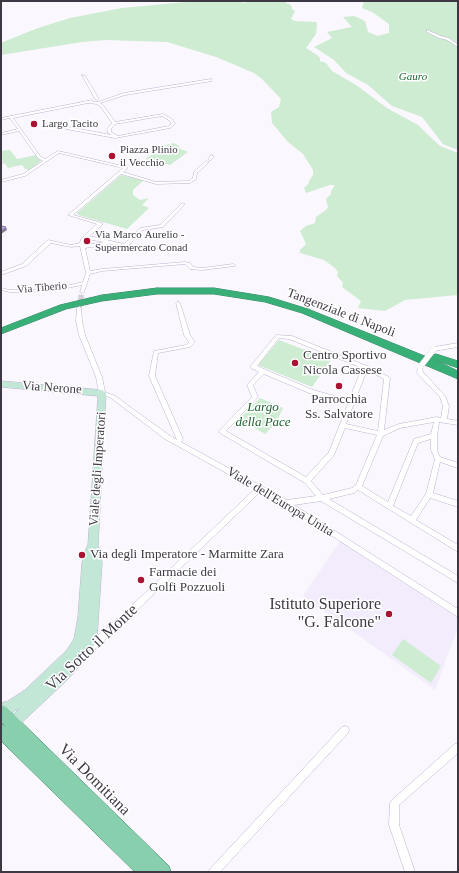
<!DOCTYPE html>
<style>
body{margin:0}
#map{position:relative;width:459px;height:873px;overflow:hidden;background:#faf7fe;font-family:"Times New Roman",serif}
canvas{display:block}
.frame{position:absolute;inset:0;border:2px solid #3e3845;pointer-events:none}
</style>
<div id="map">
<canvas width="459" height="873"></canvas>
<div class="frame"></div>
</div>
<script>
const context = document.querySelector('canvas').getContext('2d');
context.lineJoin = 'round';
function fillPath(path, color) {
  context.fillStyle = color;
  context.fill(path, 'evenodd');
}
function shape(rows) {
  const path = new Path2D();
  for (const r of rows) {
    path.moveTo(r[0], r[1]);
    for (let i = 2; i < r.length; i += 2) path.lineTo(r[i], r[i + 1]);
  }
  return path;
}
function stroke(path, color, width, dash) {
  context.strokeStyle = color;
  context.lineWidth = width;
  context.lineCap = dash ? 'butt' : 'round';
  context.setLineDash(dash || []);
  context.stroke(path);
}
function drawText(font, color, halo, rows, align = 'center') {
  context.font = font + ' "Times New Roman",serif';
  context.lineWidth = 3;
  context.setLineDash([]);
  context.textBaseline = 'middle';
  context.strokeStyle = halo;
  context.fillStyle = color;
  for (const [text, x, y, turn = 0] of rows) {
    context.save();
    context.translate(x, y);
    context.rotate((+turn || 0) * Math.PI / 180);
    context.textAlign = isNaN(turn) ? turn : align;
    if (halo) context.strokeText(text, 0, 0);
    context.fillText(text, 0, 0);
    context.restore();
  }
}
fillPath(shape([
 [340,541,458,618,458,627,435,690,303,596]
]), '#f2ecfc');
fillPath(shape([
 [197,1,234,1,246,3,247,1,286,1,286,3,291,5,292,9,295,11,291,19,295,21,316,22,317,24,316,34,306,48,317,55,320,58,320,61,326,63,332,71,356,85,387,108,418,125,440,146,458,153,458,295,405,300,385,311,358,308,361,301,342,287,343,283,337,276,338,272,335,268,324,260,300,253,300,250,306,244,300,231,306,226,315,223,316,217,326,210,328,207,326,199,331,194,331,191,335,185,330,185,306,193,304,188,309,183,309,181,313,175,313,170,303,154,288,142,272,123,271,112,279,107,281,99,262,79,254,73,216,57,167,42,105,40,82,42,1,55,1,44,3,42,38,28,70,18,122,8],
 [364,1,458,1,458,150,443,144,422,117,392,106,368,85,346,73,334,60,314,47,332,38,327,32,352,27,343,17,354,16,365,21,368,32,378,36,389,33,389,24,372,12,362,8],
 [174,143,179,146,178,148,188,152,170,165,145,159,164,147,162,146],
 [10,150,17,159,36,155,42,160,30,170,25,169,22,165,8,168,1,158,1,151],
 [121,175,144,180,133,190,133,195,140,200,149,198,142,205,149,208,127,229,78,215,77,213],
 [279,340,331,360,312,387,258,365],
 [260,398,283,408,276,423,265,434,239,419],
 [403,639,441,666,431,683,392,655]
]), '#ceecd1');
stroke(shape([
 [79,308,82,292]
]), '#d4d1d9', 5.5, [5.5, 2.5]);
const street = shape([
 [427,30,441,36,449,38,458,45,458,47,447,40,439,38,427,32,427,30],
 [82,75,85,76,99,99,98,100,95,99,82,75],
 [211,79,212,81,125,95,100,103,103,105,115,122,163,114,172,119,175,124,170,128,115,138,66,129,61,123,45,125,43,124,62,121,68,127,112,135,108,133,107,129,112,123,101,107,97,104,88,103,13,118,40,156,45,159,58,151,127,167,127,169,123,172,156,182,189,181,193,178,194,172,206,161,209,162,197,173,196,179,190,183,156,184,121,174,73,215,102,223,102,225,89,236,124,244,140,228,160,225,182,203,185,204,163,227,143,230,127,247,110,244,85,248,90,271,102,269,185,262,190,263,193,267,202,268,233,264,235,265,235,266,202,270,190,269,185,264,102,271,90,274,84,292,82,293,80,292,82,285,62,289,30,292,10,292,1,290,1,288,10,290,30,290,62,287,83,282,86,273,80,246,71,247,51,243,26,266,1,275,1,272,22,264,48,240,71,245,80,243,81,239,97,224,68,215,123,168,59,153,25,176,1,182,1,180,23,174,43,161,38,158,19,131,1,135,1,133,18,129,10,118,1,120,1,118,92,100,93,102,98,102,124,93,211,79],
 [162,116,170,121,171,124,169,126,118,136,111,132,111,129,115,124,162,116],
 [87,239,104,242,85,245,85,240,87,239],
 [211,155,214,156,211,160,209,160,208,159,211,155],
 [1,162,3,162,4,163,1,164,1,162],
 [178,301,180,303,190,335,195,342,190,347,158,353,155,376,183,439,181,442,287,500,316,496,305,483,220,433,219,431,252,397,247,385,259,372,251,368,250,367,276,335,292,336,367,366,389,377,390,378,384,430,399,424,437,417,441,418,443,406,440,397,417,373,418,366,422,366,423,372,445,396,449,406,447,419,458,421,458,425,439,422,437,436,437,450,440,457,458,463,458,468,440,462,433,493,458,501,458,507,430,498,416,520,458,545,458,552,358,490,354,493,329,499,458,576,458,583,321,501,294,505,458,609,458,617,284,505,260,492,133,614,93,651,90,652,87,651,86,648,87,645,127,610,255,489,165,439,111,398,100,394,99,393,96,377,79,335,76,321,77,308,79,306,81,308,82,321,85,335,102,377,105,392,115,396,169,435,177,440,149,376,154,351,186,345,189,342,184,335,176,303,178,301],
 [279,338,289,339,362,368,349,400,313,390,257,366,279,338],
 [367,370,384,379,378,431,346,424,367,370],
 [264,374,309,393,348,404,329,452,306,477,226,431,257,398,258,397,253,385,264,374],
 [434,422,431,434,414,439,388,502,362,486,383,436,400,428,434,422],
 [345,428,377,435,356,485,352,488,323,495,311,481,334,455,345,428],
 [431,439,431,450,435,459,426,494,411,516,393,506,418,443,431,439],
 [458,343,458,347,434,351,431,349,434,347,458,343],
 [345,726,348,727,349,730,348,733,220,872,208,872,210,869,342,727,345,726],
 [458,743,458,753,399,805,399,825,415,872,405,872,389,825,390,803,392,800,455,744,458,743]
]);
const secondary = shape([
 [1,381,102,390,106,393,98,546,101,553,102,563,97,638,89,656,67,680,16,728,12,730,8,728,6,724,8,720,20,708,11,713,1,715,1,703,8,701,25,690,67,650,74,639,78,617,82,563,84,553,88,545,98,396,1,387,1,381]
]);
const primary = shape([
 [1,705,6,707,169,866,171,872,135,872,1,741,1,724,5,726,1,722,1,705]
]);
const highway = shape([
 [157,288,214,288,269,297,308,309,432,359,431,357,433,355,436,354,458,361,458,368,435,360,458,371,458,379,302,313,265,302,214,294,157,294,102,301,66,309,1,334,1,328,60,305,102,295,157,288]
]);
stroke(street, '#bdb1d1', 1);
stroke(secondary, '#bdb1d1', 1);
stroke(primary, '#3a8566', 1);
stroke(highway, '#3a8566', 1);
fillPath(street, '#fff');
fillPath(secondary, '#c3e7d6');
fillPath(primary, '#88cfad');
fillPath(highway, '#38af77');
const streetBridge = shape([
 [420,367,434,349]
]);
stroke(streetBridge, '#bdb1d1', 6, []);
stroke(streetBridge, '#fff', 5.5);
fillPath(shape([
 [6,227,7,230,1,234,2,236,1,236,1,231]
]), '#897a9e');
const building = shape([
 [1,226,6,227,1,231,1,226]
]);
fillPath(building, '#c4afe2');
stroke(building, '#897a9e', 1);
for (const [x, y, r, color] of [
 [34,124,4,"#a91233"],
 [112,156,4,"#a91233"],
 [87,241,4,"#a91233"],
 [295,363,4,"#a91233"],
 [339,386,4,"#a91233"],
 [82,555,4,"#a91233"],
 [141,580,4,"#a91233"],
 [389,614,4,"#a91233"]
]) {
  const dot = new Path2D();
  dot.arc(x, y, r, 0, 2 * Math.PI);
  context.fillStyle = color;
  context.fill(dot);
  stroke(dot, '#fff', 1.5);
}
drawText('italic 11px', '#1f6230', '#fff', [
 ["Gauro",413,77]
]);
drawText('11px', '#3e3845', '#fff', [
 ["Largo Tacito",42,124],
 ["Piazza Plinio",120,150],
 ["il Vecchio",120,163],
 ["Via Marco Aurelio -",95,235],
 ["Supermercato Conad",95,248]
], 'left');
drawText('11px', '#3e3845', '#fff', [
 ["Via Tiberio",42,288,-5]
]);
drawText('13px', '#3e3845', '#fff', [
 ["Tangenziale di Napoli",341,313,21],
 ["Via Nerone",52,388,4],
 ["Viale degli Imperatori",98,469,-86],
 ["Viale dell'Europa Unita",280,502,31]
]);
drawText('13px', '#3e3845', '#fff', [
 ["Centro Sportivo",303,356],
 ["Nicola Cassese",303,371],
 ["Parrocchia",339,400,"center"],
 ["Ss. Salvatore",339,415,"center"],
 ["Via degli Imperatore - Marmitte Zara",90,555],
 ["Farmacie dei",149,573],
 ["Golfi Pozzuoli",149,588]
], 'left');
drawText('italic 13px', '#1f6230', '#fff', [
 ["Largo",263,408],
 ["della Pace",263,423]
]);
drawText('16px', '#3e3845', '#fff', [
 ["Istituto Superiore",381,605],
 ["\"G. Falcone\"",381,623]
], 'right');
drawText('16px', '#3e3845', '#fff', [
 ["Via Sotto il Monte",92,648,-43],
 ["Via Domitiana",94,780,45]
]);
</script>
